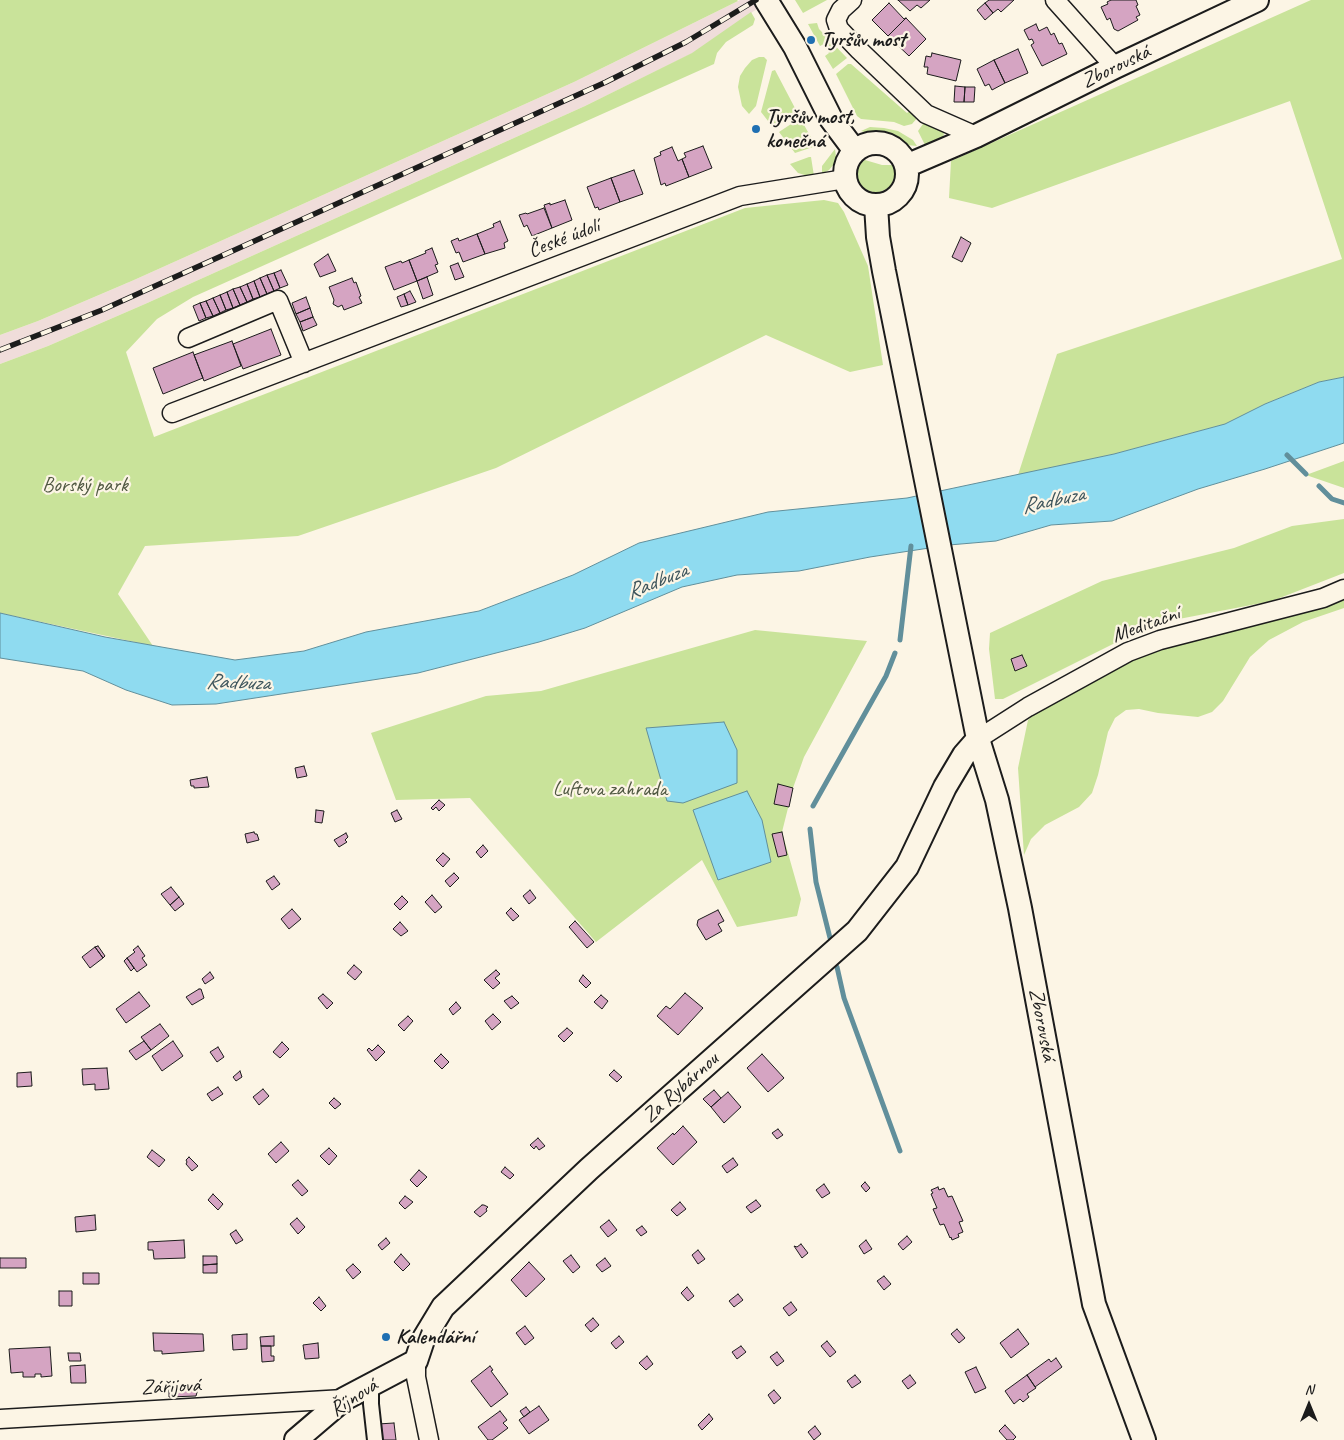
<!DOCTYPE html>
<meta charset="utf-8">
<style>
body{margin:0}
#map{position:relative;width:1344px;height:1440px;overflow:hidden;background:#fcf5e5;font-family:Caveat,sans-serif}
canvas{display:block}
.north{position:absolute;left:1284px;top:1380px;width:50px;height:50px;-webkit-text-stroke:4px #fcf5e5;paint-order:stroke;rotate:0deg;font-size:14px;font-weight:700;line-height:20px;text-align:center;color:#1c1c1c}
.north::after{content:'';display:block;margin:auto;width:18px;height:22px;background:#1c1c1c;clip-path:polygon(50% 0,100% 100%,50% 72%,0 100%)}
</style>
<div id="map">
<canvas width="1344" height="1440"></canvas>
<div class="north">N</div>
</div>
<script>
const context = document.querySelector('canvas').getContext('2d');
context.lineJoin = 'round';
function fillPath(path, color) {
  context.fillStyle = color;
  context.fill(path, 'evenodd');
}
function shape(rows) {
  const path = new Path2D();
  for (const r of rows) {
    if (r.length === 3) {
      path.moveTo(r[0] + r[2], r[1]);
      path.arc(r[0], r[1], r[2], 0, 2 * Math.PI);
      continue;
    }
    path.moveTo(r[0], r[1]);
    for (let i = 2; i < r.length; i += 2) path.lineTo(r[i], r[i + 1]);
  }
  return path;
}
function stroke(path, color, width, dash) {
  context.strokeStyle = color;
  context.lineWidth = width;
  context.lineCap = dash ? 'butt' : 'round';
  context.setLineDash(dash || []);
  context.stroke(path);
}
function drawText(font, color, halo, rows, align = 'center') {
  context.font = font + ' Caveat,sans-serif';
  context.lineWidth = 4.5;
  context.setLineDash([]);
  context.textBaseline = 'middle';
  context.strokeStyle = halo;
  context.fillStyle = color;
  for (const [text, x, y, turn = 0] of rows) {
    context.save();
    context.translate(x, y);
    context.rotate((+turn || 0) * Math.PI / 180);
    context.textAlign = isNaN(turn) ? turn : align;
    if (halo) context.strokeText(text, 0, 0);
    context.fillText(text, 0, 0);
    context.restore();
  }
}
fillPath(shape([
 [740,0,770,0,693,53,585,106,145,304,48,346,0,364,0,335,38,321,134,280,574,82]
]), '#f0ddda');
fillPath(shape([
 [0,0,737,0,738,1,574,82,134,280,38,321,0,335],
 [795,0,827,0,803,13],
 [1311,0,1344,0,1344,377,1319,382,1265,404,1225,424,1114,454,1018,475,1057,354,1342,259,1290,101,992,208,949,198,951,161],
 [751,12,755,19,753,25,726,42,717,53,714,64,193,297,157,319,126,352,154,437,745,208,824,200,838,203,844,212,868,266,883,365,850,372,766,335,496,468,298,536,145,546,118,594,153,646,0,613,0,364,48,346,145,304,585,106,692,53],
 [817,23,819,29,847,58,833,69,825,56,829,53,824,44,820,46,808,24],
 [759,57,764,57,767,60,756,106,749,114,742,106,738,87,740,76,745,68,752,60],
 [848,64,851,64,907,113,911,110,918,117,912,124,904,126,894,122,861,119,857,116,836,74],
 [775,70,796,110,772,126,761,112,772,71],
 [800,118,816,146,795,153,779,132],
 [925,121,943,131,944,134,942,139,925,145,918,131],
 [870,127,884,128,898,131,913,140,917,146,907,145,886,136,871,134,861,131],
 [835,149,836,157,834,164,829,170,822,174,822,166],
 [809,157,811,157,814,176,808,176,798,173,790,164],
 [865,160,882,165,894,165,896,174,890,187,878,193,869,191,863,188,857,180,856,173,860,163],
 [1344,461,1344,488,1306,475],
 [1344,519,1344,573,1272,601,1153,624,1003,699,995,699,989,649,990,633,1102,581,1234,548,1292,526],
 [1344,596,1344,608,1303,622,1269,640,1250,657,1223,701,1212,712,1198,717,1158,713,1139,709,1126,710,1115,718,1108,732,1098,775,1092,793,1079,807,1045,825,1031,839,1024,855,1018,768,1028,720,1056,695,1111,667,1183,637],
 [755,630,867,641,804,757,793,788,782,832,801,899,797,916,737,927,702,860,596,942,470,798,396,800,371,733,486,696,541,691]
]), '#c9e39a');
const water = shape([
 [1344,377,1344,443,1265,469,1198,489,1112,521,1051,525,996,541,949,545,870,557,799,571,737,575,682,587,585,628,539,642,418,673,216,704,172,705,126,690,83,671,0,658,0,613,105,637,235,660,304,651,366,632,479,611,573,575,639,543,768,512,907,498,1114,454,1225,424,1265,404,1319,382,1344,377],
 [724,722,737,750,737,783,683,803,667,801,646,728,724,722],
 [747,791,762,820,771,862,718,880,693,810,747,791]
]);
fillPath(water, '#8fdbf0');
stroke(water, '#618f9b', 1);
stroke(shape([
 [1287,455,1306,474],
 [1319,486,1332,499,1344,503],
 [900,640,911,546],
 [813,806,886,676,895,653],
 [810,829,816,882,830,938],
 [837,967,844,998,900,1151]
]), '#618f9b', 5);
const building = shape([
 [898,0,930,0,921,8,917,5,910,11,898,0],
 [989,0,1014,0,1001,12,998,9,993,13,985,3,989,0],
 [1111,0,1136,0,1138,5,1136,6,1140,15,1136,17,1138,20,1118,31,1114,29,1110,18,1107,20,1101,7,1108,4,1107,2,1111,0],
 [889,3,904,19,906,18,888,36,872,20,889,3],
 [985,3,993,13,985,20,977,10,985,3],
 [906,18,926,39,909,56,888,36,906,18],
 [1036,24,1039,31,1047,27,1051,35,1054,33,1059,44,1062,43,1067,54,1042,66,1031,45,1034,43,1032,39,1029,40,1024,30,1036,24],
 [1018,49,1028,73,1005,83,994,60,1018,49],
 [932,53,961,60,956,81,927,74,928,67,924,67,926,56,931,57,932,53],
 [994,60,1005,83,992,90,989,84,985,86,977,69,994,60],
 [955,86,965,87,964,102,954,102,955,86],
 [965,87,975,87,974,102,964,102,965,87],
 [703,146,712,168,689,177,682,159,686,157,684,153,703,146],
 [672,147,678,161,682,159,689,177,666,186,665,183,661,185,654,158,661,155,660,152,672,147],
 [634,170,643,194,620,202,611,178,634,170],
 [611,178,620,202,599,210,598,207,595,208,587,187,611,178],
 [565,200,572,220,552,228,544,205,550,203,550,205,565,200],
 [544,208,552,228,532,236,527,225,524,227,519,215,526,213,527,214,544,208],
 [500,221,508,241,504,243,505,248,485,254,477,234,494,227,493,224,500,221],
 [477,234,485,254,463,262,459,252,456,253,451,241,458,238,459,241,477,234],
 [961,237,971,243,962,262,952,257,961,237],
 [432,248,438,264,435,265,438,272,417,281,409,260,426,253,425,251,432,248],
 [328,254,336,271,320,277,314,264,328,254],
 [409,260,417,281,394,290,385,267,401,261,402,263,409,260],
 [458,263,464,277,455,280,450,266,458,263],
 [281,270,288,285,280,288,274,273,281,270],
 [274,273,280,288,274,291,267,275,274,273],
 [267,275,274,291,267,294,260,278,267,275],
 [427,277,433,295,423,299,417,281,427,277],
 [260,278,267,294,260,297,254,281,260,278],
 [352,278,354,283,356,282,361,296,359,297,362,303,344,310,342,305,338,307,333,304,334,300,329,287,352,278],
 [254,281,260,297,253,299,247,284,254,281],
 [247,284,253,299,247,302,240,287,247,284],
 [240,287,247,302,240,305,233,289,240,287],
 [233,289,240,305,233,308,227,292,233,289],
 [410,291,416,302,408,305,404,294,410,291],
 [227,292,233,308,226,310,220,295,227,292],
 [404,294,408,305,401,307,397,297,404,294],
 [220,295,226,310,220,313,213,298,220,295],
 [306,297,310,308,296,314,292,303,306,297],
 [213,298,220,313,213,316,206,301,213,298],
 [206,301,213,316,206,318,200,303,206,301],
 [200,303,206,318,199,321,193,306,200,303],
 [310,308,313,317,300,322,296,314,310,308],
 [313,317,317,325,303,331,300,322,313,317],
 [271,329,281,355,243,369,233,344,271,329],
 [232,341,241,366,204,381,194,355,232,341],
 [193,352,203,378,163,394,153,368,193,352],
 [1022,655,1027,666,1015,671,1011,659,1022,655],
 [304,766,307,776,297,778,295,768,304,766],
 [207,777,209,787,194,788,194,786,191,786,190,780,207,777],
 [778,784,793,788,789,807,774,804,778,784],
 [439,800,445,805,439,811,436,807,433,810,431,808,439,800],
 [316,810,324,811,322,823,315,822,316,810],
 [397,810,402,819,395,822,391,813,397,810],
 [254,832,255,834,257,834,259,840,247,843,245,834,254,832],
 [782,832,787,855,778,857,772,834,782,832],
 [346,833,348,837,345,840,347,842,339,847,334,840,346,833],
 [483,845,488,851,481,858,476,852,483,845],
 [443,853,450,859,443,867,436,860,443,853],
 [454,873,459,878,450,887,445,881,454,873],
 [274,876,280,884,272,890,266,881,274,876],
 [171,887,179,897,170,905,161,894,171,887],
 [530,890,536,898,529,904,523,896,530,890],
 [432,895,442,907,435,913,425,902,432,895],
 [402,896,408,902,400,910,394,904,402,896],
 [179,897,184,904,175,911,170,905,179,897],
 [511,908,519,916,513,921,506,913,511,908],
 [292,909,301,919,289,929,281,919,292,909],
 [718,910,724,921,718,924,722,931,706,940,697,925,698,920,718,910],
 [575,921,594,942,587,948,569,927,575,921],
 [400,922,408,931,401,936,393,929,400,922],
 [98,946,105,956,103,958,95,947,98,946],
 [138,946,145,956,142,958,147,965,137,972,127,958,135,952,133,950,138,946],
 [95,947,103,958,90,968,82,957,95,947],
 [127,958,134,968,131,971,124,961,127,958],
 [354,965,362,972,355,980,347,973,354,965],
 [496,970,500,974,495,978,500,983,493,989,484,980,496,970],
 [210,972,214,978,205,984,202,979,210,972],
 [583,975,591,983,586,988,579,981,583,975],
 [199,989,201,989,204,998,192,1005,186,997,199,989],
 [139,992,150,1006,126,1023,116,1009,139,992],
 [685,993,703,1008,678,1035,657,1016,666,1006,670,1009,685,993],
 [323,994,333,1003,327,1009,318,998,323,994],
 [601,995,608,1001,602,1009,594,1002,601,995],
 [512,996,519,1003,511,1009,504,1001,512,996],
 [456,1002,461,1008,453,1015,449,1009,456,1002],
 [493,1014,501,1022,492,1030,485,1021,493,1014],
 [408,1016,413,1021,404,1031,398,1025,408,1016],
 [160,1024,169,1036,151,1050,141,1037,160,1024],
 [567,1028,573,1033,564,1042,558,1036,567,1028],
 [144,1041,151,1050,136,1060,129,1051,144,1041],
 [173,1041,183,1056,162,1071,152,1056,173,1041],
 [282,1042,289,1049,280,1058,273,1052,282,1042],
 [378,1045,385,1052,376,1061,367,1050,369,1048,372,1051,378,1045],
 [218,1047,224,1057,217,1062,210,1052,218,1047],
 [441,1054,449,1062,442,1069,434,1061,441,1054],
 [762,1054,784,1078,768,1092,747,1068,762,1054],
 [107,1068,109,1089,95,1090,95,1084,83,1085,82,1069,107,1068],
 [614,1070,622,1077,617,1082,609,1075,614,1070],
 [240,1071,242,1077,236,1081,233,1077,240,1071],
 [31,1072,32,1086,17,1087,17,1073,31,1072],
 [218,1087,223,1094,212,1101,207,1094,218,1087],
 [263,1089,269,1096,259,1105,253,1097,263,1089],
 [714,1090,721,1098,711,1107,703,1099,714,1090],
 [728,1092,741,1107,724,1123,711,1107,728,1092],
 [334,1098,341,1104,335,1109,329,1103,334,1098],
 [683,1126,697,1142,673,1165,657,1148,673,1133,674,1135,683,1126],
 [778,1129,783,1135,777,1139,772,1133,778,1129],
 [538,1138,545,1146,539,1150,536,1146,534,1149,530,1145,538,1138],
 [281,1142,289,1151,276,1163,268,1154,281,1142],
 [329,1148,337,1156,329,1165,320,1156,329,1148],
 [152,1150,165,1160,159,1167,147,1157,152,1150],
 [189,1157,198,1166,192,1171,186,1164,187,1162,186,1160,189,1157],
 [733,1158,738,1165,727,1173,722,1166,733,1158],
 [505,1167,514,1175,510,1179,501,1172,505,1167],
 [419,1170,427,1177,417,1187,410,1180,419,1170],
 [298,1180,308,1191,302,1196,292,1185,298,1180],
 [865,1182,870,1188,866,1192,861,1186,865,1182],
 [824,1184,830,1193,822,1198,816,1190,824,1184],
 [938,1187,939,1190,944,1188,948,1197,952,1196,963,1221,959,1222,963,1232,958,1234,959,1237,952,1240,951,1237,950,1238,944,1224,940,1225,933,1209,937,1208,931,1194,933,1193,931,1190,938,1187],
 [213,1194,223,1204,218,1210,208,1200,213,1194],
 [405,1196,413,1202,405,1209,399,1203,405,1196],
 [756,1200,761,1206,751,1213,746,1207,756,1200],
 [680,1202,686,1209,677,1216,671,1210,680,1202],
 [482,1205,484,1205,488,1207,486,1209,487,1211,480,1217,474,1212,482,1205],
 [95,1215,96,1230,76,1232,75,1217,95,1215],
 [297,1218,305,1227,298,1234,290,1224,297,1218],
 [609,1220,617,1230,608,1237,600,1227,609,1220],
 [642,1226,647,1232,641,1236,636,1230,642,1226],
 [236,1230,243,1240,236,1244,230,1234,236,1230],
 [907,1236,912,1242,903,1250,898,1244,907,1236],
 [386,1238,390,1243,382,1250,378,1245,386,1238],
 [184,1240,185,1258,154,1259,153,1250,148,1250,148,1242,184,1240],
 [866,1240,872,1249,864,1254,859,1246,866,1240],
 [801,1244,808,1253,802,1258,794,1246,797,1247,801,1244],
 [698,1250,705,1259,698,1264,692,1255,698,1250],
 [401,1254,410,1264,403,1271,394,1262,401,1254],
 [571,1255,580,1267,573,1273,563,1261,571,1255],
 [203,1256,217,1256,217,1264,203,1265,203,1256],
 [0,1258,26,1258,26,1268,0,1268,0,1258],
 [605,1258,611,1266,602,1272,596,1265,605,1258],
 [529,1262,545,1279,526,1297,511,1280,529,1262],
 [217,1264,217,1273,203,1273,203,1265,217,1264],
 [353,1264,361,1272,353,1279,346,1270,353,1264],
 [83,1273,99,1273,99,1284,83,1284,83,1273],
 [884,1276,891,1284,884,1290,877,1281,884,1276],
 [687,1287,694,1296,688,1301,681,1293,687,1287],
 [59,1291,72,1291,72,1306,59,1306,59,1291],
 [738,1294,743,1300,734,1307,729,1301,738,1294],
 [319,1297,326,1306,321,1311,313,1303,319,1297],
 [791,1302,797,1310,789,1316,783,1308,791,1302],
 [593,1318,599,1325,591,1332,585,1325,593,1318],
 [525,1326,534,1338,525,1345,516,1333,525,1326],
 [957,1329,965,1338,959,1343,951,1334,957,1329],
 [1018,1329,1029,1344,1011,1358,1000,1343,1018,1329],
 [153,1333,203,1334,204,1351,162,1354,162,1351,154,1351,153,1333],
 [247,1334,247,1349,233,1350,232,1335,247,1334],
 [274,1336,274,1346,261,1346,260,1337,274,1336],
 [619,1336,624,1342,616,1349,611,1343,619,1336],
 [827,1341,836,1352,830,1357,821,1346,827,1341],
 [318,1343,319,1358,305,1359,303,1345,318,1343],
 [261,1346,271,1346,271,1356,274,1356,274,1361,262,1362,261,1346],
 [741,1346,746,1352,737,1359,732,1352,741,1346],
 [50,1347,52,1376,41,1377,41,1374,35,1374,35,1377,23,1377,23,1372,11,1373,9,1349,50,1347],
 [777,1352,784,1361,777,1366,770,1357,777,1352],
 [68,1353,80,1353,81,1361,69,1361,68,1353],
 [647,1356,653,1364,646,1370,639,1363,647,1356],
 [1056,1358,1062,1367,1035,1387,1027,1375,1049,1359,1051,1362,1056,1358],
 [85,1365,86,1383,71,1383,70,1366,85,1365],
 [490,1366,493,1370,491,1371,508,1394,491,1407,471,1381,490,1366],
 [976,1367,986,1388,975,1393,965,1372,976,1367],
 [855,1375,861,1382,852,1388,847,1381,855,1375],
 [910,1375,916,1383,908,1389,902,1381,910,1375],
 [1027,1375,1036,1388,1027,1394,1029,1397,1023,1402,1020,1399,1014,1404,1005,1391,1027,1375],
 [199,1385,196,1396,169,1397,169,1386,199,1385],
 [774,1390,781,1398,774,1404,768,1395,774,1390],
 [539,1406,549,1420,529,1434,519,1420,539,1406],
 [526,1407,530,1412,524,1417,520,1411,526,1407],
 [500,1411,507,1420,503,1423,508,1428,492,1440,488,1440,478,1427,500,1411],
 [709,1414,713,1419,702,1430,698,1425,709,1414],
 [394,1423,396,1440,379,1440,378,1424,394,1423],
 [1005,1425,1016,1437,1013,1440,1007,1440,999,1431,1005,1425],
 [815,1426,821,1434,814,1440,808,1432,815,1426]
]);
fillPath(building, '#d5a4c2');
stroke(building, '#1c1c1c', 1);
const pedestrian = shape([
 [371,1385,371,1404,375,1440]
]);
const minor = shape([
 [852,0,841,10,836,20,839,29,859,50,926,114,976,136],
 [1055,0,1115,67],
 [188,338,278,300,304,363],
 [172,413,740,196,845,179],
 [978,739,1028,707,1128,652,1160,640,1323,598,1344,589],
 [416,1361,416,1377,429,1440],
 [0,1419,344,1399]
]);
const tertiary = shape([
 [766,0,795,47,831,119,855,151],
 [876,174,31],
 [906,166,976,136,1115,67,1257,0],
 [876,205,878,237,884,271,978,739,997,800,1020,908,1094,1304,1144,1440],
 [296,1440,344,1399,416,1361,423,1340,443,1307,589,1169,857,931,907,867,945,787,964,755,978,739]
]);
stroke(pedestrian, '#1c1c1c', 18);
stroke(minor, '#1c1c1c', 21);
stroke(tertiary, '#1c1c1c', 26);
stroke(pedestrian, '#fcf5e5', 14);
stroke(minor, '#fcf5e5', 18);
stroke(tertiary, '#fcf5e5', 22);
const rail = shape([
 [0,350,102,310,606,82,686,42,756,0]
]);
stroke(rail, '#1c1c1c', 5.5);
stroke(rail, '#fcf5e5', 4, [11]);
for (const [x, y, r, color] of [
 [811,40,5,"#1f6fb2"],
 [756,129,5,"#1f6fb2"],
 [386,1337,5,"#1f6fb2"]
]) {
  const dot = new Path2D();
  dot.arc(x, y, r, 0, 2 * Math.PI);
  context.fillStyle = color;
  context.fill(dot);
  stroke(dot, '#fcf5e5', 2);
}
drawText('bold 21px', '#1c1c1c', '#fcf5e5', [
 ["Tyršův most",821,40],
 ["Tyršův most,",766,117],
 ["konečná",766,141],
 ["Kalendářní",396,1337]
], 'left');
drawText('21px', '#1c1c1c', '#fcf5e5', [
 ["Zborovská",1116,67,-26],
 ["České údolí",564,239,-21],
 ["Meditační",1146,625,-20],
 ["Zborovská",1042,1025,79],
 ["Za Rybárnou",681,1088,-42],
 ["Zářijová",171,1387,-3],
 ["Říjnová",354,1398,-33]
]);
drawText('21px', '#505842', '#fcf5e5', [
 ["Borský park",85,485],
 ["Luftova zahrada",610,789]
]);
drawText('italic 22px', '#3e555c', '#fcf5e5', [
 ["Radbuza",1053,501,-12],
 ["Radbuza",657,582,-22],
 ["Radbuza",238,683,2]
]);
</script>
